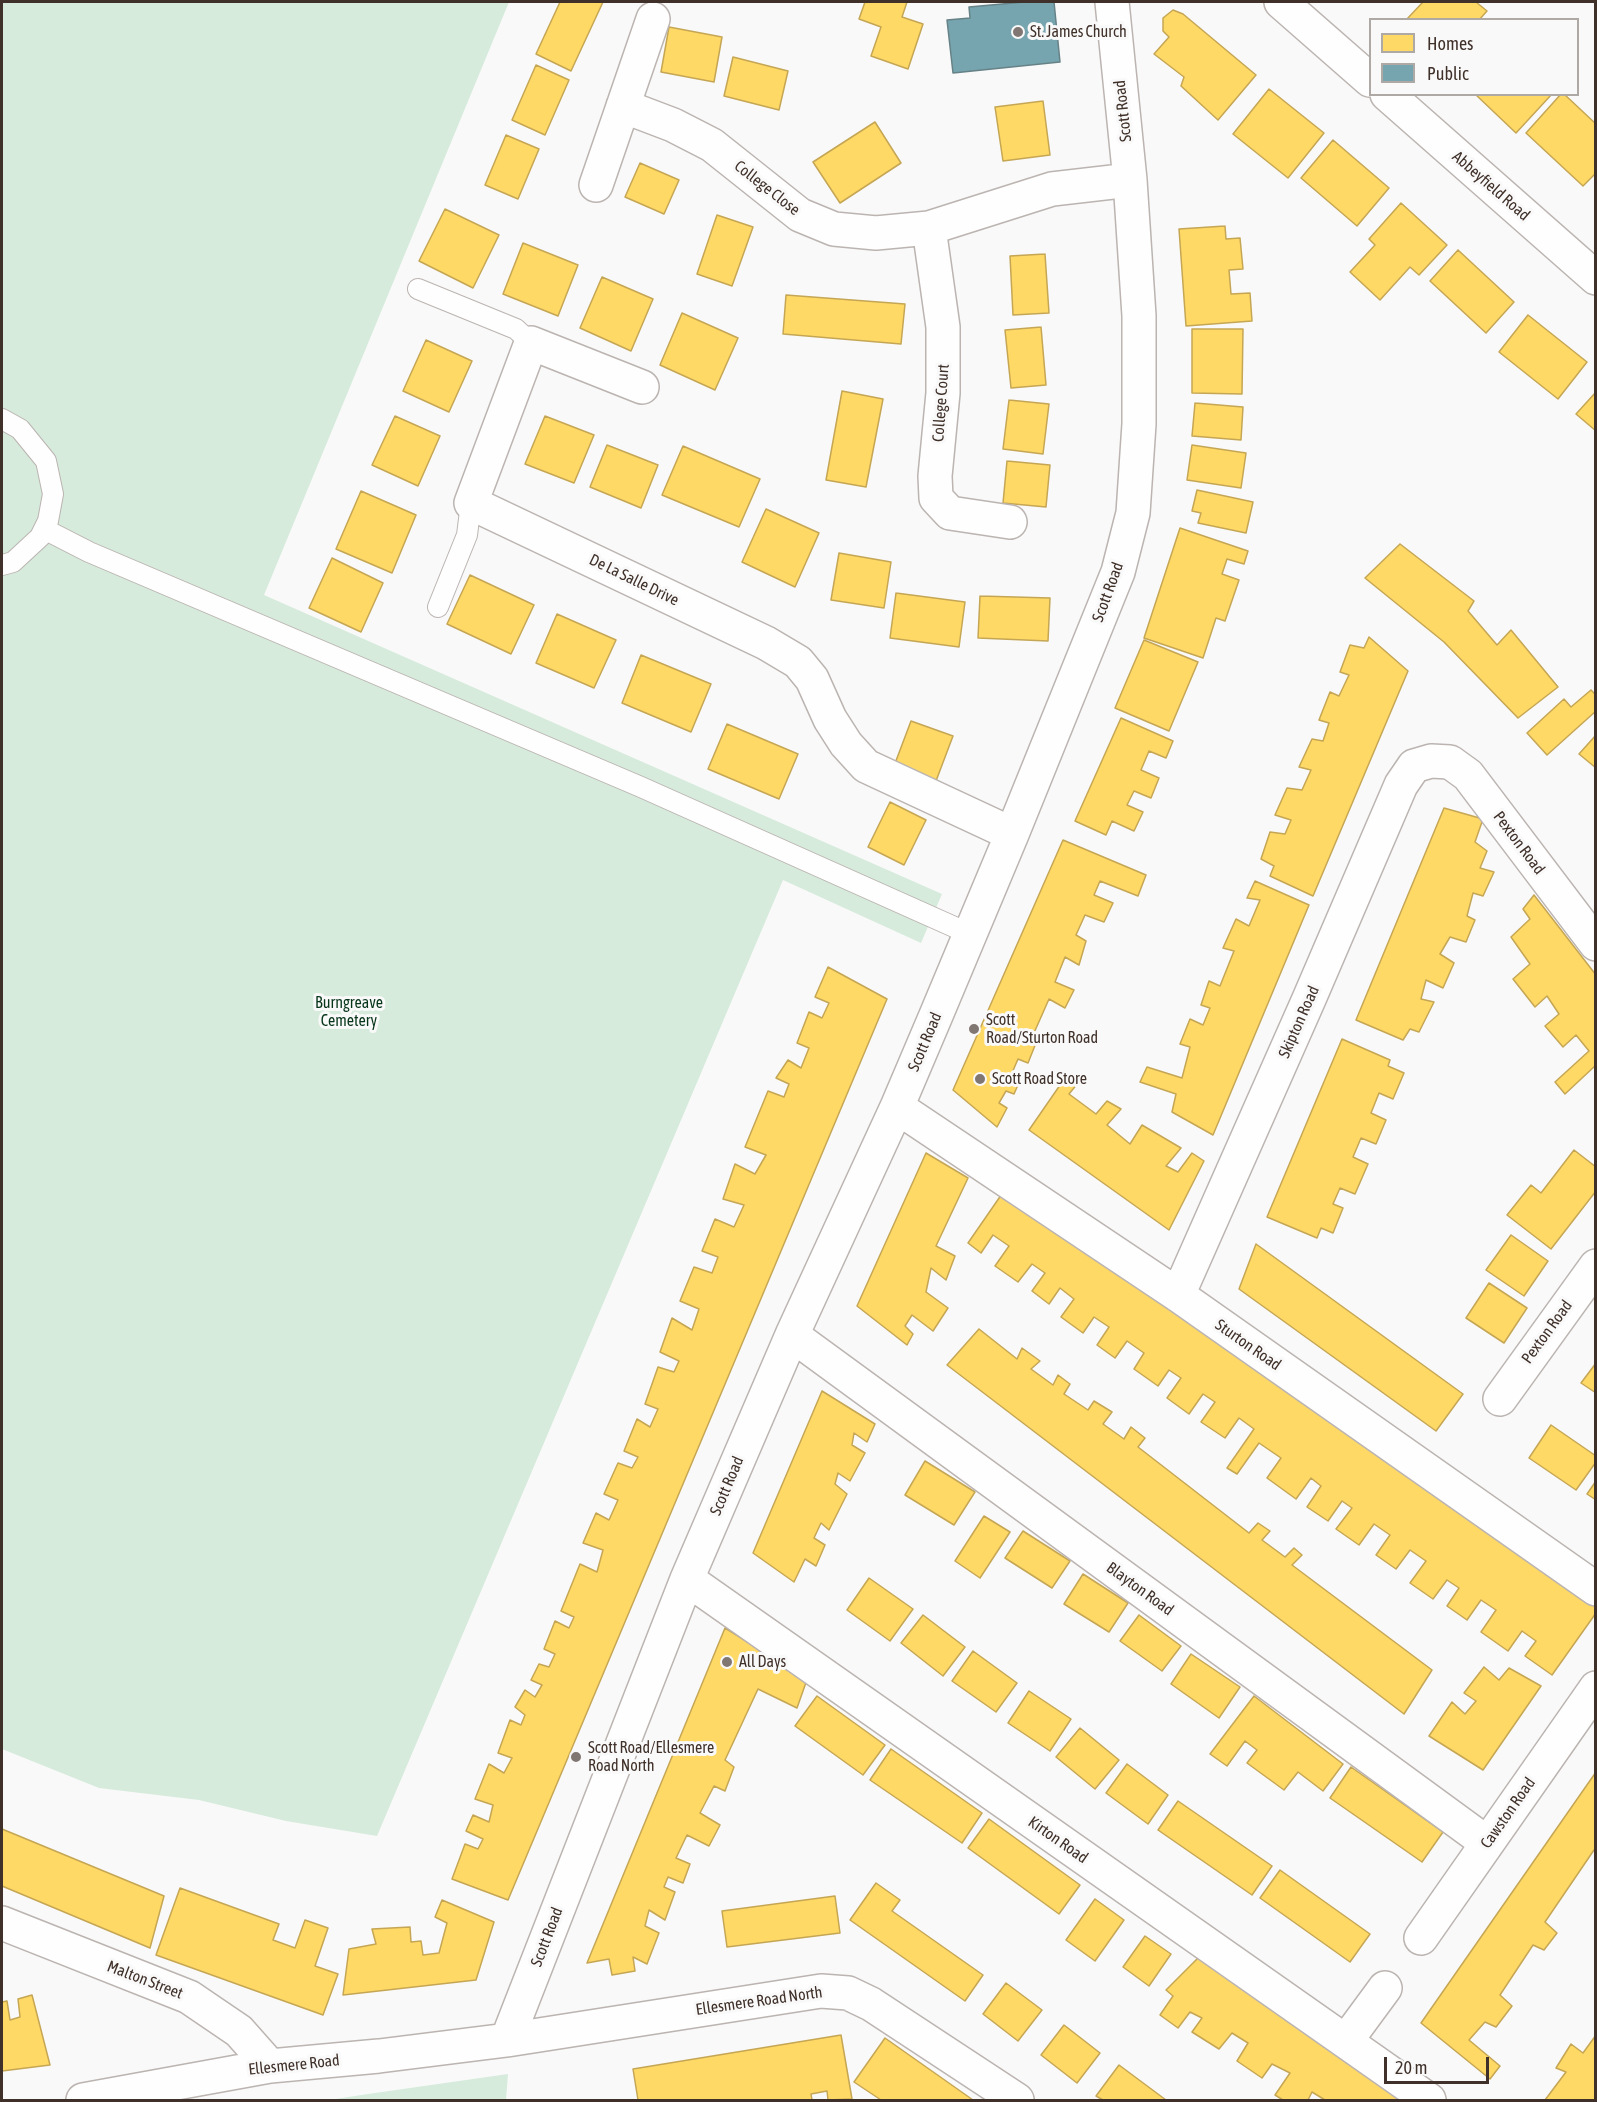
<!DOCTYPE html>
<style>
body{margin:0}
#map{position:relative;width:1597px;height:2102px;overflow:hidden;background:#f9f9f9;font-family:"Asap Condensed",sans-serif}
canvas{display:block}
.frame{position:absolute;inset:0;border:3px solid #3f3029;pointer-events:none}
.legend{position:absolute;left:1369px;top:18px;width:210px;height:78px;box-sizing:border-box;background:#f9f9f9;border:2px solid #afa9a6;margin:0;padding:8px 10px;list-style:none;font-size:18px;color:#3f3029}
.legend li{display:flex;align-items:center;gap:12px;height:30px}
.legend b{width:30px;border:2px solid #afa9a6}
.scale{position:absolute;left:1384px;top:2057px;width:105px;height:27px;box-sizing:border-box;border:3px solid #3f3029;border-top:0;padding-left:8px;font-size:18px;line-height:21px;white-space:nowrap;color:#3f3029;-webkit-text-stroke:4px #f9f9f9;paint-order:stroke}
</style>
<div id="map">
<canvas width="1597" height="2102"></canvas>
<div class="frame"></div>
<ul class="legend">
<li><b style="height:16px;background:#ffd966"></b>Homes</li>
<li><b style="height:16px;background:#76a5af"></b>Public</li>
</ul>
<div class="scale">20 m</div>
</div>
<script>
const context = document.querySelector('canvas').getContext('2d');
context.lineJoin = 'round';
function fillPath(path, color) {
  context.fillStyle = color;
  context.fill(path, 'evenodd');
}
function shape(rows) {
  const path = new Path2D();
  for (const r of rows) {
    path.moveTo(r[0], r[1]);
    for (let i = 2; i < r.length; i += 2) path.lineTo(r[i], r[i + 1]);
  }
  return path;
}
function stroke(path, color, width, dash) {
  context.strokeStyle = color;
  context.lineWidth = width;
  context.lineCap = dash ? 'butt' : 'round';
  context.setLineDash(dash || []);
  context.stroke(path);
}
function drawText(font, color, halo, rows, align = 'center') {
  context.font = font + ' "Asap Condensed",sans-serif';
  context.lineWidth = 6;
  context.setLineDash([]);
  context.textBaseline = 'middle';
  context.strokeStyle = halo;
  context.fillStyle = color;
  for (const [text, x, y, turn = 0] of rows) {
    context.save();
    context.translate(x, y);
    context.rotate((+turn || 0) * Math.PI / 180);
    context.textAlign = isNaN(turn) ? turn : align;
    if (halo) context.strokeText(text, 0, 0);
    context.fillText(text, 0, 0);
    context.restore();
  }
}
fillPath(shape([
 [2,2,509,2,264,595,942,894,921,943,783,880,377,1836,286,1821,199,1800,99,1788,2,1749],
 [508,2074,506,2100,329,2100,368,2094]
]), '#d6ebdc');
const homes = shape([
 [560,2,603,2,571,71,536,54,560,2],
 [865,2,907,2,902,17,923,24,908,69,871,56,881,27,859,19,865,2],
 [1423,2,1476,2,1487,11,1479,20,1406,20,1423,2],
 [1173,10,1183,14,1256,75,1218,120,1181,86,1184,77,1154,54,1169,37,1163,31,1163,18,1173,10],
 [669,27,722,37,714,82,661,72,669,27],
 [733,57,788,71,779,110,724,96,733,57],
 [536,65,569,80,545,135,512,120,536,65],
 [1269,89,1324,133,1288,178,1233,134,1269,89],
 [1475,94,1552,94,1516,133,1475,94],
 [1561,94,1564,94,1596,124,1596,173,1583,186,1526,133,1561,94],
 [1043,101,1050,155,1003,161,995,107,1043,101],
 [875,122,901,163,840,203,813,162,875,122],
 [506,135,539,149,518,199,485,185,506,135],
 [1333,140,1389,188,1357,226,1301,178,1333,140],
 [640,163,679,180,664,214,625,197,640,163],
 [1401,203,1447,245,1419,275,1410,267,1380,300,1350,272,1375,245,1369,239,1401,203],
 [445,209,499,235,473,288,419,261,445,209],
 [717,215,753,227,732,286,697,274,717,215],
 [1225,226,1226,239,1240,238,1243,269,1229,270,1231,294,1250,293,1252,321,1186,326,1179,229,1225,226],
 [523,243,578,265,558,316,503,294,523,243],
 [1458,250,1514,302,1486,333,1430,281,1458,250],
 [1045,254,1049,313,1013,315,1010,256,1045,254],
 [602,277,653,299,631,351,580,328,602,277],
 [786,295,905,304,901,344,783,334,786,295],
 [682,313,738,338,715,390,660,365,682,313],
 [1528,315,1587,362,1558,399,1499,352,1528,315],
 [1041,327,1046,385,1011,388,1005,330,1041,327],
 [1192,329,1243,329,1242,394,1192,393,1192,329],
 [426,340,472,361,449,412,403,391,426,340],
 [842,391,883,399,866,487,826,480,842,391],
 [1596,392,1596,431,1576,414,1596,392],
 [1009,400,1049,404,1043,454,1003,449,1009,400],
 [1195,403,1243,407,1241,440,1192,436,1195,403],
 [395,416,440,436,418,486,372,465,395,416],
 [545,416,594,435,574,483,525,464,545,416],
 [607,445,658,465,641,508,590,487,607,445],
 [1192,445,1246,453,1241,488,1187,480,1192,445],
 [683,446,760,479,739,527,662,495,683,446],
 [1007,461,1050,465,1046,507,1003,503,1007,461],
 [1197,490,1253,502,1246,533,1198,523,1201,513,1192,511,1197,490],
 [361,491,416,515,392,573,336,549,361,491],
 [766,509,819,533,795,587,742,562,766,509],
 [1180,528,1248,551,1244,564,1227,559,1222,574,1239,580,1225,621,1216,618,1203,658,1144,638,1180,528],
 [1400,544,1474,601,1468,611,1497,645,1511,630,1558,687,1518,718,1444,642,1365,578,1400,544],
 [839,553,891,562,884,608,831,600,839,553],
 [332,558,383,583,361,632,309,608,332,558],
 [470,575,534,605,511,654,447,624,470,575],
 [896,593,965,602,959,647,890,638,896,593],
 [980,596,1050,598,1048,641,978,638,980,596],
 [557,614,616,640,594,688,536,663,557,614],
 [1369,637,1408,671,1313,896,1270,876,1274,866,1261,859,1270,832,1285,834,1291,820,1275,815,1287,788,1302,790,1311,770,1299,767,1312,739,1323,741,1329,723,1319,720,1330,692,1339,696,1349,675,1340,672,1350,645,1364,648,1369,637],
 [1144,640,1198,662,1169,731,1115,708,1144,640],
 [641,655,711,684,691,732,622,703,641,655],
 [1591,690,1596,695,1596,711,1547,755,1527,733,1564,699,1571,707,1591,690],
 [1121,718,1173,741,1166,758,1149,751,1141,770,1159,778,1151,798,1134,791,1127,805,1143,812,1134,831,1112,821,1106,835,1075,821,1121,718],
 [911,721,953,736,936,781,894,766,911,721],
 [727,724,798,754,779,799,708,769,727,724],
 [1596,735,1596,768,1579,754,1596,735],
 [890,802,926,820,904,865,868,847,890,802],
 [1444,808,1483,819,1475,842,1487,851,1480,868,1494,872,1483,896,1473,893,1467,916,1475,920,1466,942,1450,937,1440,954,1454,963,1443,988,1426,980,1421,999,1434,1002,1419,1032,1410,1029,1403,1040,1356,1020,1444,808],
 [1063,840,1146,875,1138,896,1100,881,1094,895,1113,903,1104,922,1085,915,1076,935,1086,941,1079,965,1065,957,1055,982,1074,990,1065,1008,1049,999,1030,1042,1036,1043,1028,1063,1018,1059,1012,1073,1021,1078,1014,1094,1006,1091,999,1103,1007,1108,997,1127,953,1090,1063,840],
 [1255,881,1309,905,1213,1135,1172,1112,1176,1094,1140,1082,1147,1067,1182,1078,1190,1047,1180,1044,1190,1019,1203,1025,1210,1008,1201,1005,1209,981,1220,986,1234,951,1223,948,1236,919,1249,926,1260,900,1247,898,1255,881],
 [1534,895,1596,975,1596,1065,1565,1094,1555,1082,1589,1051,1576,1035,1563,1047,1545,1026,1559,1014,1547,996,1535,1007,1513,979,1530,964,1511,937,1530,919,1523,909,1534,895],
 [828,967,887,999,508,1900,452,1879,465,1844,478,1849,483,1839,466,1831,473,1815,489,1822,493,1805,475,1799,489,1764,504,1773,512,1758,498,1753,510,1720,521,1725,525,1715,515,1707,525,1690,535,1697,542,1685,531,1680,539,1664,549,1667,555,1654,544,1649,555,1621,569,1628,574,1617,561,1611,580,1564,597,1572,603,1550,583,1543,596,1513,609,1520,618,1500,604,1494,618,1463,632,1468,638,1457,624,1451,637,1419,650,1427,658,1409,645,1404,658,1367,674,1372,679,1361,660,1352,672,1318,692,1330,699,1309,680,1301,694,1267,712,1273,718,1257,702,1251,715,1219,734,1227,744,1205,723,1199,735,1164,755,1174,766,1155,745,1147,768,1091,784,1097,789,1084,776,1078,788,1060,801,1068,809,1048,797,1043,809,1012,822,1018,829,1003,815,997,828,967],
 [1342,1039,1390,1060,1388,1066,1404,1073,1393,1099,1379,1093,1371,1113,1386,1120,1376,1144,1361,1138,1353,1157,1368,1164,1355,1194,1340,1188,1333,1204,1343,1208,1333,1233,1321,1228,1317,1238,1267,1217,1342,1039],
 [1067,1075,1078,1083,1069,1094,1096,1114,1107,1101,1121,1109,1107,1125,1130,1144,1142,1125,1181,1148,1166,1166,1178,1172,1192,1153,1204,1161,1169,1230,1029,1130,1067,1075],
 [1574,1150,1596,1167,1596,1191,1551,1249,1507,1215,1531,1185,1541,1193,1574,1150],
 [926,1153,968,1178,936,1246,955,1256,946,1280,931,1268,926,1292,948,1308,933,1331,912,1315,905,1326,913,1334,907,1345,857,1306,926,1153],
 [1006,1188,1596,1603,1596,1613,1552,1675,1525,1656,1536,1641,1522,1631,1508,1651,1481,1632,1496,1610,1481,1600,1467,1620,1447,1606,1459,1588,1447,1580,1433,1599,1410,1583,1426,1561,1410,1550,1396,1569,1376,1555,1390,1535,1374,1524,1359,1545,1336,1529,1352,1508,1342,1501,1328,1521,1307,1507,1321,1486,1311,1478,1296,1499,1267,1478,1281,1458,1259,1443,1237,1474,1227,1468,1254,1429,1239,1418,1225,1438,1201,1422,1215,1402,1203,1394,1189,1414,1167,1398,1181,1378,1169,1370,1158,1386,1134,1369,1144,1353,1127,1341,1115,1358,1097,1345,1109,1327,1094,1317,1083,1333,1061,1317,1074,1299,1060,1288,1049,1304,1032,1291,1045,1273,1032,1264,1018,1282,995,1266,1009,1246,993,1235,981,1253,968,1243,1006,1188],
 [1511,1235,1548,1261,1524,1296,1486,1270,1511,1235],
 [1256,1244,1463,1394,1436,1431,1239,1289,1256,1244],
 [1489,1283,1527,1308,1504,1343,1466,1318,1489,1283],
 [979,1329,1017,1359,1022,1348,1040,1361,1031,1369,1053,1385,1058,1375,1070,1384,1064,1394,1088,1410,1094,1401,1112,1412,1103,1424,1124,1439,1131,1427,1145,1438,1138,1447,1249,1533,1258,1523,1270,1531,1262,1540,1285,1557,1294,1548,1302,1555,1292,1565,1432,1670,1404,1714,947,1365,979,1329],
 [1596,1363,1596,1393,1581,1383,1596,1363],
 [822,1391,875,1424,867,1442,854,1433,852,1445,865,1453,850,1481,838,1473,835,1484,847,1494,829,1530,821,1523,814,1538,825,1545,816,1566,805,1559,794,1582,753,1553,822,1391],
 [1551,1425,1596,1456,1596,1462,1576,1490,1529,1458,1551,1425],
 [925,1461,975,1492,954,1525,905,1495,925,1461],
 [1596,1481,1596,1500,1587,1494,1596,1481],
 [984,1516,1010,1532,980,1578,955,1561,984,1516],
 [1023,1531,1070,1561,1052,1588,1005,1558,1023,1531],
 [1083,1574,1128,1603,1109,1632,1064,1604,1083,1574],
 [869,1578,913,1609,890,1641,847,1610,869,1578],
 [923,1615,965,1647,943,1676,901,1643,923,1615],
 [1139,1615,1181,1646,1162,1671,1120,1641,1139,1615],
 [725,1628,767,1654,809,1674,797,1708,758,1689,725,1760,734,1767,725,1791,714,1786,700,1813,720,1825,709,1846,687,1835,676,1858,690,1864,683,1883,668,1877,664,1887,675,1892,665,1920,649,1910,645,1926,659,1933,647,1964,633,1957,635,1971,612,1975,609,1959,587,1963,725,1628],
 [973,1651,1017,1683,996,1712,952,1681,973,1651],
 [1191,1654,1240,1687,1219,1718,1171,1684,1191,1654],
 [1484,1667,1499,1680,1509,1668,1541,1686,1483,1770,1429,1736,1452,1702,1465,1714,1476,1701,1464,1693,1484,1667],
 [1029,1691,1071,1719,1050,1751,1008,1723,1029,1691],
 [817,1696,885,1745,863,1775,795,1726,817,1696],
 [1254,1696,1343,1764,1323,1791,1298,1772,1284,1790,1247,1763,1257,1750,1245,1741,1227,1766,1210,1754,1254,1696],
 [1080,1728,1119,1760,1095,1789,1056,1757,1080,1728],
 [891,1749,982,1813,962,1843,870,1780,891,1749],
 [1127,1764,1168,1795,1148,1824,1106,1793,1127,1764],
 [1351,1767,1443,1832,1422,1862,1330,1798,1351,1767],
 [1596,1772,1596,1851,1594,1850,1545,1922,1557,1933,1544,1950,1533,1945,1500,1995,1512,2006,1496,2027,1485,2022,1469,2040,1500,2066,1490,2079,1421,2023,1596,1772],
 [1178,1801,1272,1866,1252,1895,1158,1830,1178,1801],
 [989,1819,1080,1885,1059,1914,968,1848,989,1819],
 [2,1829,164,1896,150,1948,2,1886,2,1829],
 [1280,1870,1370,1934,1350,1962,1260,1898,1280,1870],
 [876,1883,900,1900,892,1911,983,1975,965,2001,850,1920,876,1883],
 [180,1888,279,1924,273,1940,295,1948,305,1920,328,1928,315,1966,338,1974,323,2015,156,1955,180,1888],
 [835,1896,840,1933,727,1947,722,1911,835,1896],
 [1095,1899,1124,1920,1095,1961,1066,1940,1095,1899],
 [442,1900,494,1922,476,1980,343,1995,349,1949,376,1944,372,1929,410,1927,411,1942,421,1941,423,1955,439,1953,447,1923,435,1917,442,1900],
 [1145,1936,1171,1954,1149,1986,1123,1967,1145,1936],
 [1203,1953,1407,2100,1325,2100,1312,2092,1308,2100,1283,2100,1275,2095,1290,2073,1272,2064,1262,2078,1237,2061,1248,2043,1232,2033,1219,2049,1192,2032,1202,2018,1190,2012,1178,2028,1160,2015,1173,1996,1166,1990,1203,1953],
 [1006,1983,1042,2010,1018,2041,983,2014,1006,1983],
 [32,1995,50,2065,2,2071,2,2002,7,2001,10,2020,20,2017,18,1999,32,1995],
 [1064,2025,1100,2053,1077,2083,1041,2055,1064,2025],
 [841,2035,852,2099,828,2100,827,2091,811,2094,812,2100,638,2100,633,2069,841,2035],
 [1596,2035,1596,2100,1545,2100,1566,2072,1556,2068,1571,2044,1583,2053,1596,2035],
 [885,2038,973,2100,881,2100,854,2082,885,2038],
 [1119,2065,1166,2100,1103,2100,1096,2096,1119,2065]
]);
fillPath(homes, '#ffd966');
stroke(homes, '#c5a654', 1.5);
const public = shape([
 [1024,2,1054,2,1060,62,953,73,947,20,970,18,969,7,1024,2]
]);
fillPath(public, '#76a5af');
stroke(public, '#668287', 1.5);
const service = shape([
 [418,289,516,329,531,343],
 [2,419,20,429,46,461,53,494,48,521,40,537,13,562,2,565],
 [44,529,89,552,641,787,970,934],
 [438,607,467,535,471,503]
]);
const minor = shape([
 [1281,2,1370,80],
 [1387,94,1596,278],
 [623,106,673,125,712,145,800,215,834,229,876,233,929,228,1052,189,1130,180],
 [596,185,653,19],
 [929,228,943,327,943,393,935,476,936,498,950,513,1010,522],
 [642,387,531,343,471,503,766,643,798,662,812,679,830,719,846,744,866,766,1012,834],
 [897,1107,1178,1295,1596,1589],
 [1178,1295,1309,999,1401,785,1414,766,1431,761,1450,762,1468,775,1596,944],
 [792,1335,1487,1843],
 [1500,1399,1596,1266],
 [687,1579,1429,2100],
 [2,1923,189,1997,239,2031,270,2066],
 [1421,1938,1596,1688],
 [507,2040,687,1579,792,1335,897,1107,937,1013,1012,834,1118,572,1133,513,1139,424,1139,316,1130,180,1112,2],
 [1346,2041,1385,1988],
 [83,2100,270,2066,379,2056,507,2040,821,1991,848,1993,871,2004,1017,2100]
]);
stroke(service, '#bbb4b1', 22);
stroke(minor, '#bbb4b1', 36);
stroke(service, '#fefefe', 20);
stroke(minor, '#fefefe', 33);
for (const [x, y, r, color] of [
 [1018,32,6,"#807672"],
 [974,1029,6,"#807672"],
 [980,1079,6,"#807672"],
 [727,1662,6,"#807672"],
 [576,1757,6,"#807672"]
]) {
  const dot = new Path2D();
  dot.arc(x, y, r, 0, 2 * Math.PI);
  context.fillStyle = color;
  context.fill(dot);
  stroke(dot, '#f9f9f9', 2);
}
drawText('16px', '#3f3029', '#f9f9f9', [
 ["St. James Church",1030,32],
 ["Scott",986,1020],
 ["Road/Sturton Road",986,1038],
 ["Scott Road Store",992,1079],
 ["All Days",739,1662],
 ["Scott Road/Ellesmere",588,1748],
 ["Road North",588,1766]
], 'left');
drawText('16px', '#3f3029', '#f9f9f9', [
 ["Scott Road",1123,111,-96],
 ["Abbeyfield Road",1491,186,41],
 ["College Close",767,188,38],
 ["College Court",941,403,-86],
 ["De La Salle Drive",634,580,26],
 ["Scott Road",1108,592,-70],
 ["Pexton Road",1519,843,53],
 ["Skipton Road",1299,1022,-66],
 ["Scott Road",925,1042,-67],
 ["Pexton Road",1547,1332,-54],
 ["Sturton Road",1248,1345,35],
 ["Scott Road",727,1486,-67],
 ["Blayton Road",1140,1589,36],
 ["Cawston Road",1508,1813,-55],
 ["Kirton Road",1058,1840,35],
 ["Scott Road",547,1937,-69],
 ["Malton Street",145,1980,21],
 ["Ellesmere Road North",759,2001,-8],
 ["Ellesmere Road",294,2065,-6]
]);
drawText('16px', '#07351a', '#f9f9f9', [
 ["Burngreave",349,1003],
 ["Cemetery",349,1021]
]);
</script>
